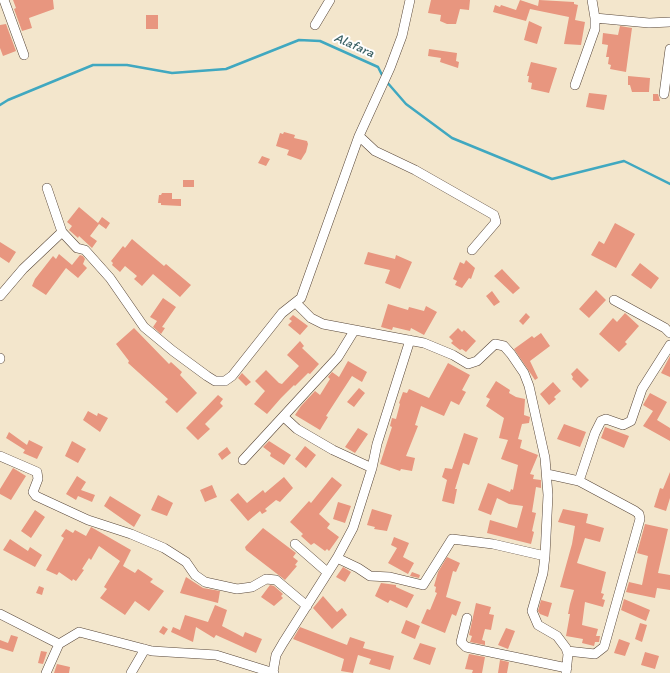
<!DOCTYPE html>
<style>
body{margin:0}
canvas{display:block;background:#f3e6cc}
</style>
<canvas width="670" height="673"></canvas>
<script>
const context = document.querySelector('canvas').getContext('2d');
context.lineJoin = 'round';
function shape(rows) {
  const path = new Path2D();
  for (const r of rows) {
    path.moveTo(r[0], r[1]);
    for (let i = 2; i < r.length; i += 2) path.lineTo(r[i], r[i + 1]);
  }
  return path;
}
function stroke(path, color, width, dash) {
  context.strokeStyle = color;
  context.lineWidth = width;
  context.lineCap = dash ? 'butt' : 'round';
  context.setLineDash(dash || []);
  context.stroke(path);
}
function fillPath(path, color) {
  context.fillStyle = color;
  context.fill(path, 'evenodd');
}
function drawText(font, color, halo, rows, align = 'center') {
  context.font = font + ' Itim,sans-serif';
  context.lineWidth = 4;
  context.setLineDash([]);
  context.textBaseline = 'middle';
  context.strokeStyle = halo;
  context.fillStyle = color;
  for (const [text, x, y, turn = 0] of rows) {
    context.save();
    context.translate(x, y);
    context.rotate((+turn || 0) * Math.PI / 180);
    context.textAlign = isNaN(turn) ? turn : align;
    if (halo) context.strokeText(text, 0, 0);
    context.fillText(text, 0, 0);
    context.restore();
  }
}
stroke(shape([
 [386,81,406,104,452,138,552,179,624,161,670,184],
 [0,105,8,100,93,65,127,65,172,73,226,69,299,40,320,41,378,67,383,77]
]), '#40a8c0', 2.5);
fillPath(shape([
 [13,0,53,0,54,9,29,18,32,28,22,31,14,9,16,8],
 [431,0,470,0,469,10,460,9,456,24,447,24,440,21,441,15,428,13],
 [520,0,538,6,539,0,574,2,574,4,578,5,575,20,585,22,581,45,564,44,569,17,530,9,526,21,493,12,495,5,500,7,501,5,516,10],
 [146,15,158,15,158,29,146,29],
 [529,21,542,27,537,44,524,40],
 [6,24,16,51,3,56,0,48,0,25],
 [620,26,632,28,626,72,610,69,611,65,608,64,609,57,606,57,608,45,602,44,603,33,618,35],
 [429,49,457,53,456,61,459,62,458,68,440,62,441,58,428,56],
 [531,62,557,68,549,93,531,89,532,83,528,82,529,76,527,76],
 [628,76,650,78,649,92,632,92,630,85,628,85],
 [589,93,607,95,604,110,586,107],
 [653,94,658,94,660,101,653,101],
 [284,132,295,135,294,138,307,141,308,144,306,152,301,160,287,155,289,150,276,146,280,133,283,134],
 [262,156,270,159,266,166,258,163],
 [183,180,194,180,194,187,183,187],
 [162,193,172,193,172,199,181,199,181,206,161,205,161,203,158,203,159,195,161,195],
 [79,207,98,223,102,217,110,223,106,229,99,224,90,236,97,241,92,248,79,236,78,238,69,230,72,226,67,222],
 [615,223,635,234,616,268,591,255,599,241,604,244],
 [132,239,164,266,166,264,191,285,180,297,153,274,142,286,134,279,137,276,125,266,120,272,112,265,113,263,111,261,123,246,125,248],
 [0,242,16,252,9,263,0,257],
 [368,252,395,259,396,255,412,262,400,289,385,283,390,270,364,264],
 [59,254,72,265,80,255,83,256,85,259,83,264,87,268,78,278,66,268,46,295,32,286,35,279,53,256,56,259],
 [466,260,475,268,471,279,469,278,462,288,455,285,457,281,453,279,460,262,464,264],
 [640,263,659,278,651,289,631,275],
 [502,269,520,288,513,294,494,276],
 [596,290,606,300,589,318,579,309],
 [492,291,500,302,494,306,486,296],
 [163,298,176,307,162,327,165,328,161,334,153,327,157,321,150,317],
 [388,304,408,310,409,307,424,311,426,306,437,312,424,335,411,328,410,331,393,327,392,330,381,327],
 [526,313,530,317,523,325,519,321],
 [625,313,639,326,625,342,627,344,619,352,599,334,613,318,617,322],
 [293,315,308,326,300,335,288,325,292,321,289,319],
 [134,328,169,364,171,362,182,372,180,375,197,393,177,413,165,402,168,399,128,363,129,361,116,344],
 [458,328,462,332,464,330,476,341,466,352,462,349,460,350,451,343,453,341,449,337],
 [541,333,550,346,530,361,538,378,535,380,514,349,532,336,534,338],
 [300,341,304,346,302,348,319,364,310,374,308,373,295,386,294,385,281,398,267,414,254,404,265,391,255,381,266,370,279,383,282,384,299,366,287,355],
 [670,356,670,377,661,373],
 [348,361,367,372,362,382,352,376,326,416,328,417,320,430,295,415,301,406,315,391,320,395,330,379,328,377,332,372,339,377],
 [448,363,470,375,462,390,466,392,459,405,451,401,444,416,421,406,415,425,418,426,406,456,415,458,412,471,401,469,400,471,380,464,392,427,390,426,392,418,396,419,400,404,399,403,403,392,407,393,409,389,429,398],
 [577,368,589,380,581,388,572,379,573,377,571,374],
 [242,373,251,382,246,386,238,378],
 [496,381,510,390,509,393,516,397,525,399,524,415,530,417,529,423,522,424,518,439,522,440,520,448,538,455,530,474,534,475,533,479,541,480,541,488,536,487,532,512,536,513,532,531,534,532,531,544,487,533,490,520,517,528,523,506,509,504,497,498,491,515,478,510,488,483,510,492,511,489,513,490,518,465,501,459,508,440,499,438,504,418,486,406,490,399,486,397],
 [553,382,561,391,554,397,556,399,549,405,540,394],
 [359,388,365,393,354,407,347,402],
 [650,393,667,402,657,420,670,428,670,441,643,426,653,411,643,405],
 [218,395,223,399,220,403,223,406,205,424,210,429,198,440,186,428],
 [88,411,97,416,98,413,108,418,100,432,83,420],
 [564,424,586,432,580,447,557,439],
 [605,427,629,436,624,448,601,438],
 [358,428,368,434,355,453,345,447],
 [9,432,27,445,29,440,43,447,37,459,23,453,25,450,6,438],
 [464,433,478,438,469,465,463,463,455,489,457,489,454,504,442,501,447,480,442,477,445,468,452,469],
 [72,441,86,449,78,463,65,456],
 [269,441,291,455,284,465,270,456,271,453,263,447],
 [305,446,316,455,306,468,295,459],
 [227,447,231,453,222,460,218,454],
 [13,468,26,476,11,500,0,494,0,489],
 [670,472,670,498,666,511,654,507,660,488,663,489],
 [77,476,86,482,81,490,95,495,92,502,78,496,76,500,66,494],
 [284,477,293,488,280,502,276,500,265,509,267,511,262,514,260,511,248,521,230,500,238,493,247,503,263,490,265,493],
 [332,477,342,485,319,514,330,524,327,528,339,537,329,551,327,549,325,551,314,543,311,545,301,536,303,534,290,522,309,501,311,503],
 [212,485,217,497,205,502,200,490],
 [158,495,173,503,167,516,151,510],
 [110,496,141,515,134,527,104,506],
 [338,502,351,506,345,523,333,519],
 [372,509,392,515,387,531,374,529,375,527,367,525],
 [563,509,588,514,586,523,604,528,600,542,585,538,577,563,606,572,601,593,604,594,602,599,605,600,603,607,585,602,582,625,598,629,596,636,600,636,599,642,595,642,594,646,582,643,583,639,566,636,570,614,568,614,570,604,574,590,560,587,572,544,575,526,558,522],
 [35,510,45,517,31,538,21,531],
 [645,524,668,529,658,573,670,575,670,590,657,588,655,598,626,592,629,582,642,585,648,556,637,553],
 [91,527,131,550,123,566,135,573,138,569,153,579,150,582,164,591,149,611,135,601,125,615,100,598,107,589,104,587,120,561,99,546,91,560,89,558,82,569,84,570,76,581,73,579,72,581,59,572,57,575,46,570,64,538,61,536,66,529,73,533,75,530,86,536],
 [263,528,296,553,293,557,298,561,295,565,297,566,285,580,246,550,245,547],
 [394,537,409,543,403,557,414,563,408,574,388,563,397,548,391,545],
 [10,539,28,551,30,547,42,555,35,567,3,550],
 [447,557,460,563,456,572,453,571,446,597,461,602,456,616,452,614,445,633,421,623,427,609,430,610,437,593,435,592,436,587,434,586,438,572],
 [343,567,351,572,345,582,336,577],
 [412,572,420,575,419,578,410,576],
 [186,577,203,588,220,591,218,603,180,593],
 [381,583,396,585,396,587,414,595,407,608,390,600,388,603,375,596],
 [270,585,274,586,283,594,281,596,283,598,274,606,261,597],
 [39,586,44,588,42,595,36,593],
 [323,596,337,612,342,608,347,615,332,629,313,608],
 [624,599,650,610,646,621,621,610],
 [541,600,552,603,548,617,540,614,538,611],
 [476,603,491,607,489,614,494,615,491,630,485,629,482,640,485,641,485,645,470,642,472,636,469,635],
 [215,605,227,610,222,626,243,637,245,632,262,639,256,653,216,635,214,638,196,627,193,642,171,632,173,627,180,630,185,615,208,622],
 [406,620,420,626,415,639,401,633],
 [640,623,647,625,642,642,635,639],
 [163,626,168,629,164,635,159,632],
 [300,627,347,645,350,637,365,642,363,648,394,656,390,670,369,664,371,659,358,655,353,673,341,671,344,659,293,639],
 [506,628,515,631,508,649,498,645],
 [11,635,18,637,13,652,0,648,0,640,8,643],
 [619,639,630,643,625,656,614,653],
 [420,643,436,648,430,665,413,659],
 [41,651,47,652,43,664,38,663],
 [645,652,659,656,655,669,641,665],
 [469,654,485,657,482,673,472,673,473,670,465,669],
 [500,660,509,662,507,673,498,673],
 [57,664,70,667,69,673,54,673]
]), '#e8967f');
const minor = shape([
 [4,0,24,55],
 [595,18,649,23,670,22],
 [315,25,330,0],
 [575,85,595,29,595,18,592,0],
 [664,94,670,49],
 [359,136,375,151,415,170,494,215,496,222,472,250],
 [47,188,62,232,77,248,85,250,110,278,144,327,173,351,207,376,215,381,225,381,232,376,282,313,301,298,359,136,390,68,402,36,410,0],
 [0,296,23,269,62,232],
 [614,300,665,328,670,333],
 [296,303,311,318,323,324,424,343,453,355,468,364,477,361,495,344,504,346,511,354,524,373,529,386,545,458,548,495,545,556,543,573,532,611,538,625,557,636,566,648,568,654,566,673],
 [0,358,0,359],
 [284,417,297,429,333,450,372,468],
 [0,456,37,472,38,479,33,492,36,496,88,520,131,534,164,548,186,562,195,575,205,582,237,589,252,587,266,579,276,580,307,606],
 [243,460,338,357,354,331],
 [547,474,579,481,595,433,601,421,606,419,623,425,631,421,642,389,670,345],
 [295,544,327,572],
 [337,558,358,568,370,576,390,577,423,585,452,539,493,544,545,556],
 [0,614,59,644,79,632,152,651,216,655,274,673],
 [467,618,461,642,466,647,567,668],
 [567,651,595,654,604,647,640,519,639,514,635,511,579,481],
 [273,672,276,655,283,643,337,558,353,528,372,468,377,444,410,340],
 [46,673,59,644],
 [131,673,145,649]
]);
stroke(minor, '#574638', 10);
stroke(minor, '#fff', 9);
drawText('italic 13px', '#3d6367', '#fff', [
 ["Alafara",354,46,24]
]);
</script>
